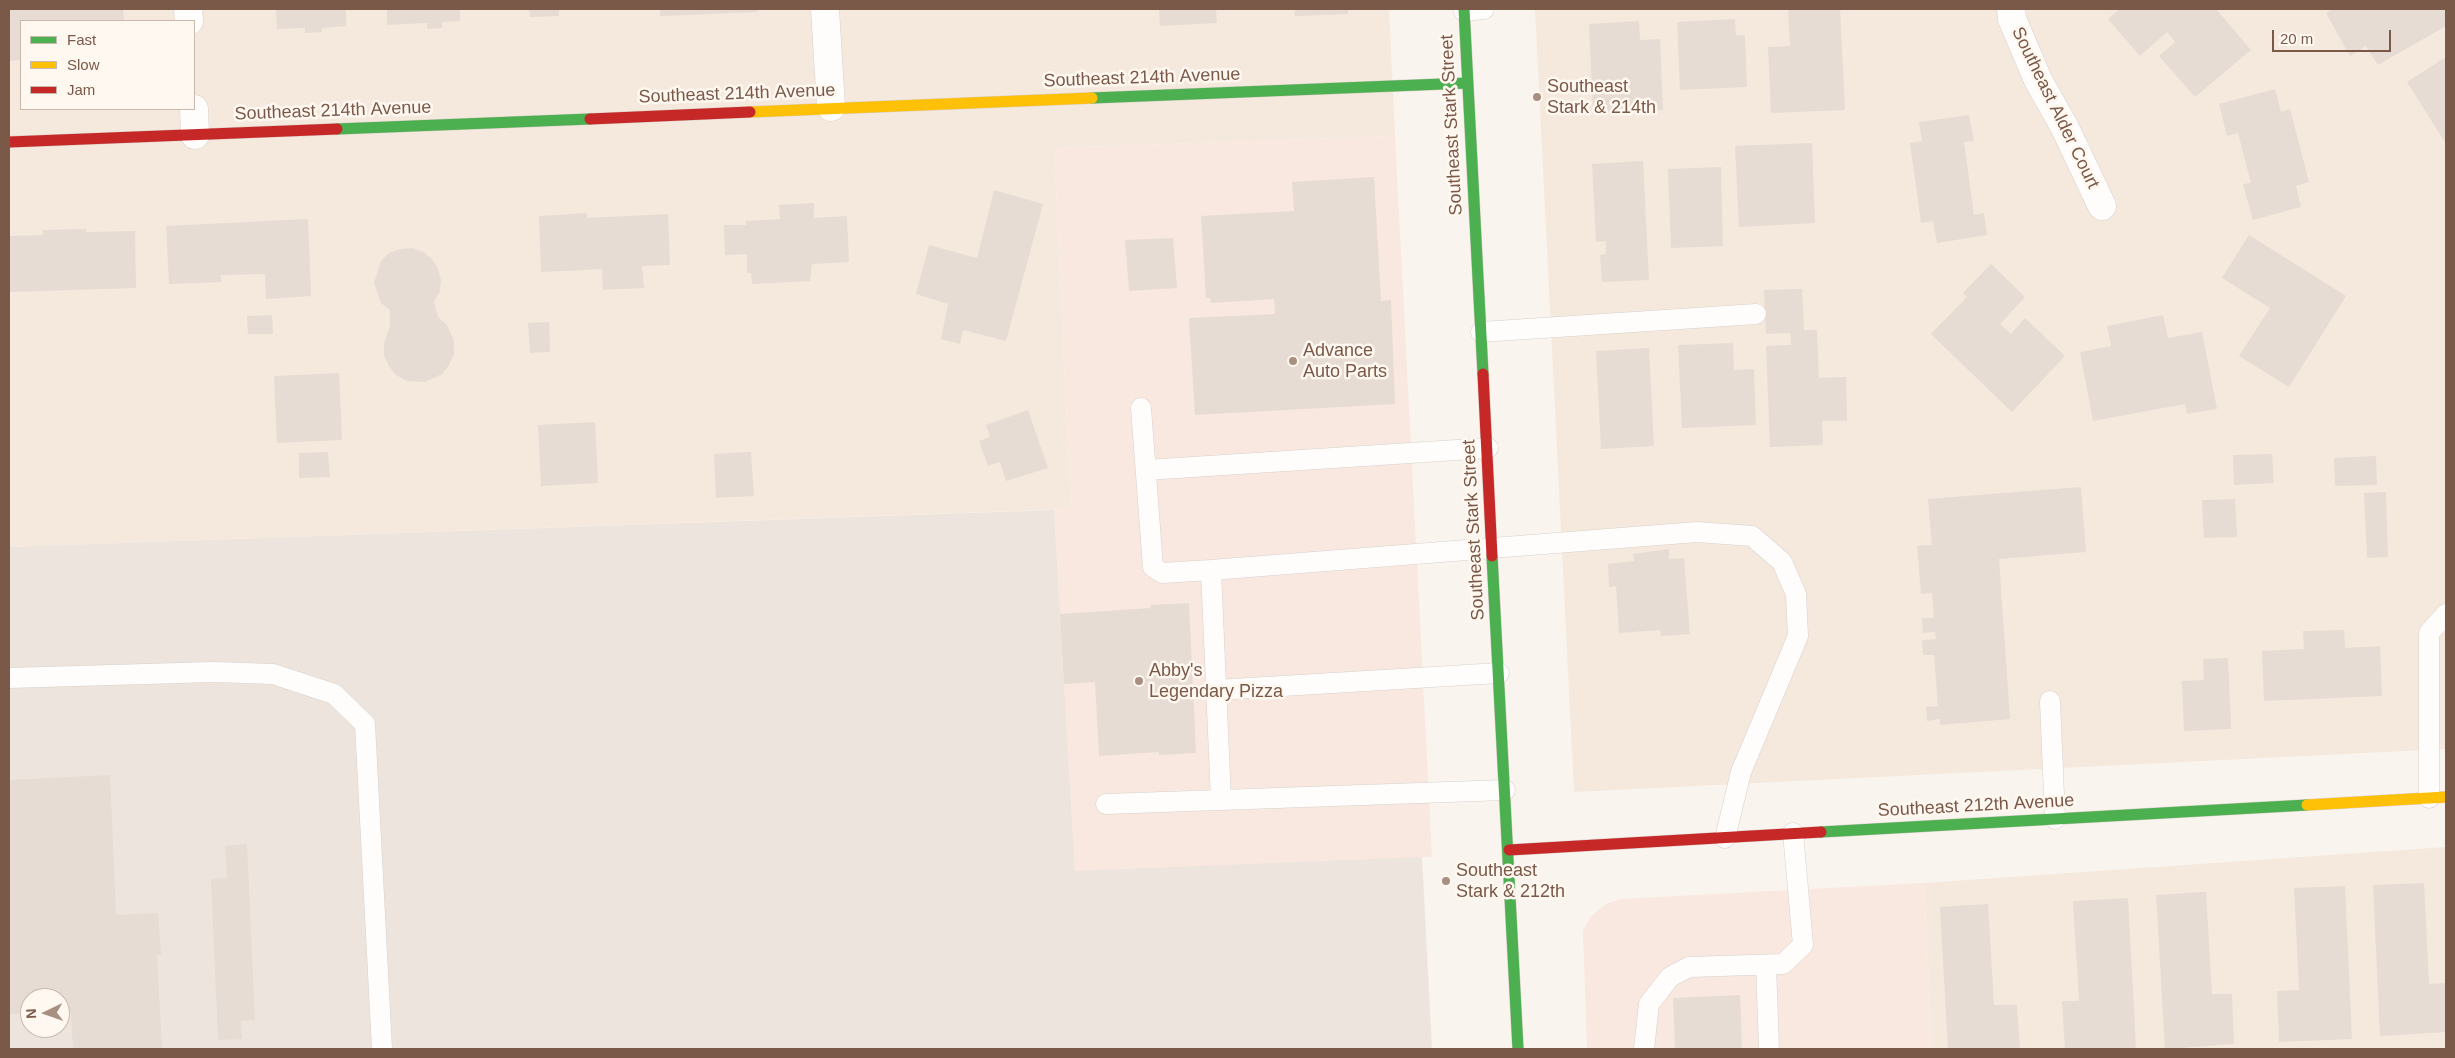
<!DOCTYPE html>
<style>
body{margin:0}
#map{position:relative;width:2455px;height:1058px;overflow:hidden;background:#f9f4ed;font-family:Arial,sans-serif}
canvas{display:block}
.frame{position:absolute;inset:0;border:10px solid #7b5949;pointer-events:none}
.legend{position:absolute;left:20px;top:20px;width:175px;height:90px;box-sizing:border-box;background:#fff8f0;border:1px solid #cab8ad;margin:0;padding:6px 9px;list-style:none;font-size:15px;color:#7b5949}
.legend li{display:flex;align-items:center;gap:10px;height:25px}
.legend b{width:25px;border:1px solid #cab8ad}
.north{position:absolute;left:20px;top:988px;width:50px;height:50px;box-sizing:border-box;background:#fff8f0;border:1px solid #cab8ad;border-radius:50%;rotate:267deg;font-size:14px;font-weight:700;line-height:20px;text-align:center;color:#7b5949}
.north::after{content:'';display:block;margin:auto;width:18px;height:22px;background:#a78f82;clip-path:polygon(50% 0,100% 100%,50% 72%,0 100%)}
.scale{position:absolute;left:2272px;top:30px;width:119px;height:22px;box-sizing:border-box;border:2px solid #7b5949;border-top:0;padding-left:6px;font-size:15px;line-height:18px;white-space:nowrap;color:#7b5949;-webkit-text-stroke:4px #fff8f0;paint-order:stroke}
</style>
<div id="map">
<canvas width="2455" height="1058"></canvas>
<div class="frame"></div>
<ul class="legend">
<li><b style="height:6px;background:#4caf50"></b>Fast</li>
<li><b style="height:6px;background:#ffc107"></b>Slow</li>
<li><b style="height:6px;background:#c62828"></b>Jam</li>
</ul>
<div class="north">N</div>
<div class="scale">20 m</div>
</div>
<script>
const context = document.querySelector('canvas').getContext('2d');
context.lineJoin = 'round';
function fillPath(path, color) {
  context.fillStyle = color;
  context.fill(path, 'evenodd');
}
function shape(rows) {
  const path = new Path2D();
  for (const r of rows) {
    path.moveTo(r[0], r[1]);
    for (let i = 2; i < r.length; i += 2) path.lineTo(r[i], r[i + 1]);
  }
  return path;
}
function stroke(path, color, width, dash) {
  context.strokeStyle = color;
  context.lineWidth = width;
  context.lineCap = dash ? 'butt' : 'round';
  context.setLineDash(dash || []);
  context.stroke(path);
}
function drawText(font, color, halo, rows, align = 'center') {
  context.font = font + ' Arial,sans-serif';
  context.lineWidth = 5;
  context.setLineDash([]);
  context.textBaseline = 'middle';
  context.strokeStyle = halo;
  context.fillStyle = color;
  for (const [text, x, y, turn = 0] of rows) {
    context.save();
    context.translate(x, y);
    context.rotate((+turn || 0) * Math.PI / 180);
    context.textAlign = isNaN(turn) ? turn : align;
    if (halo) context.strokeText(text, 0, 0);
    context.fillText(text, 0, 0);
    context.restore();
  }
}
fillPath(shape([
 [9,9,1389,9,1395,136,1054,148,1071,509,9,547],
 [21,21,194,21,194,109,21,109],
 [1535,9,2446,9,2446,749,1574,792],
 [2446,847,2446,1049,1932,1049,1924,883]
]), '#f5e9dd');
fillPath(shape([
 [1395,136,1432,857,1075,872,1054,510,1071,508,1054,148],
 [1924,883,1932,1049,1587,1049,1583,931,1591,916,1606,904,1621,899]
]), '#f9e8e0');
fillPath(shape([
 [1054,510,1075,871,1422,857,1432,1049,9,1049,9,547],
 [30,998,60,998,60,1028,30,1028]
]), '#ede4dd');
fillPath(shape([
 [9,9,123,9,124,21,21,21,21,60,9,61],
 [276,9,346,9,346,26,322,28,322,32,305,33,305,28,277,29],
 [387,9,460,9,460,21,442,22,442,28,427,29,427,23,387,25],
 [529,9,559,9,559,16,530,17],
 [660,9,757,9,757,12,660,16],
 [1159,9,1216,9,1217,23,1160,26],
 [1295,9,1348,9,1348,14,1295,16],
 [1788,9,1840,9,1845,110,1771,113,1768,47,1790,46],
 [2120,9,2216,9,2251,50,2195,97,2159,56,2175,42,2167,32,2140,56,2108,19],
 [2333,9,2446,9,2446,26,2378,65,2366,46,2350,56,2326,13],
 [1735,19,1736,35,1745,35,1747,87,1680,90,1677,22],
 [1639,21,1640,40,1660,39,1663,110,1593,113,1589,24],
 [2446,57,2446,144,2407,82],
 [2275,89,2281,112,2290,109,2309,182,2296,186,2301,207,2253,220,2243,184,2251,183,2238,133,2227,136,2219,104],
 [1969,115,1974,141,1964,142,1974,215,1984,213,1987,235,1937,243,1933,221,1921,223,1910,143,1922,141,1919,122],
 [1812,143,1815,223,1739,227,1735,146],
 [1643,161,1649,280,1602,282,1600,255,1606,254,1606,241,1596,242,1592,164],
 [1721,167,1723,246,1671,248,1668,169],
 [1374,177,1381,301,1391,300,1395,404,1195,415,1189,318,1275,314,1274,299,1211,303,1210,298,1206,298,1201,216,1294,211,1292,182],
 [994,190,1043,204,1006,341,963,330,960,344,941,339,948,304,916,294,929,245,977,258],
 [814,203,814,218,847,216,849,262,812,264,810,281,752,284,751,273,747,273,747,254,725,255,724,225,746,225,746,221,780,219,779,205],
 [587,213,587,218,668,214,670,265,642,266,644,288,603,290,602,269,541,272,539,216],
 [308,219,311,296,266,299,265,274,221,275,221,282,169,284,166,226],
 [86,229,86,232,135,231,136,288,9,292,9,236,43,235,43,230],
 [2249,235,2346,296,2289,387,2239,356,2270,308,2222,278],
 [1173,238,1177,288,1129,291,1125,240],
 [412,248,423,252,432,259,438,269,441,280,440,291,434,302,438,317,447,325,454,341,454,354,449,365,442,374,425,382,407,381,396,375,389,366,384,355,384,343,390,326,390,310,381,303,374,283,381,261,389,253,400,249],
 [1991,264,2025,297,2000,324,2011,334,2025,318,2065,356,2012,412,1931,334,1967,297,1963,293],
 [1802,289,1804,330,1817,330,1819,378,1846,377,1847,421,1822,421,1823,445,1770,447,1766,346,1791,345,1790,333,1766,334,1764,290],
 [272,315,273,334,248,334,247,316],
 [2163,315,2168,338,2202,332,2217,409,2187,414,2185,404,2093,421,2080,352,2111,346,2107,326],
 [549,322,550,352,530,353,528,323],
 [1733,343,1734,370,1754,369,1756,425,1682,428,1678,345],
 [1649,348,1654,446,1601,449,1596,351],
 [339,373,342,440,277,443,274,376],
 [1028,410,1048,468,1006,481,1000,462,988,466,979,441,990,437,986,425],
 [595,422,598,483,541,486,538,425],
 [328,452,330,477,299,478,299,453],
 [751,452,754,496,716,498,714,454],
 [2272,454,2274,483,2234,485,2233,455],
 [2376,456,2377,485,2335,486,2334,458],
 [2081,487,2086,552,1999,559,2010,719,1940,725,1940,719,1927,721,1926,707,1938,706,1934,655,1923,655,1922,640,1936,639,1935,632,1923,633,1922,618,1934,618,1932,593,1921,594,1917,546,1932,545,1928,499],
 [2386,492,2388,557,2367,558,2364,493],
 [2235,499,2237,537,2204,538,2202,500],
 [1669,549,1669,559,1684,558,1690,634,1661,636,1660,630,1619,633,1616,586,1609,587,1608,564,1634,561,1633,554],
 [1189,603,1196,753,1159,755,1159,752,1099,756,1095,682,1064,684,1060,614,1151,608,1150,605],
 [2344,630,2345,648,2380,646,2382,696,2264,701,2262,651,2304,649,2303,631],
 [2228,658,2231,729,2184,731,2182,681,2204,680,2203,659],
 [110,775,116,915,158,913,161,955,157,955,162,1049,73,1049,71,1013,60,1013,60,998,30,998,30,1013,9,1014,9,780],
 [247,844,255,1020,241,1021,242,1039,218,1040,211,879,227,878,225,846],
 [2424,883,2429,984,2446,983,2446,1032,2380,1036,2373,885],
 [2345,886,2352,1039,2279,1042,2277,991,2299,990,2294,888],
 [2206,892,2212,994,2232,994,2234,1044,2165,1049,2156,895],
 [2128,898,2136,1049,2065,1049,2062,1001,2079,1001,2073,901],
 [1988,904,1994,1005,2017,1005,2020,1049,1948,1049,1940,907],
 [1740,995,1742,1049,1675,1049,1673,998]
]), '#e6dcd4');
const lane = shape([
 [1464,11,1484,9],
 [1481,332,1756,314],
 [1141,408,1153,567,1162,573,1211,570],
 [1146,470,1488,448],
 [9,678,213,672,273,674,334,694,365,724,382,1049],
 [1216,690,1499,673],
 [2050,701,2055,819],
 [2429,798,2429,633,2446,614],
 [1221,800,1211,570,1697,532,1752,536,1782,562,1796,594,1798,636,1741,772,1725,838],
 [1106,804,1505,790],
 [1766,965,1769,1049],
 [1644,1049,1649,1004,1670,977,1689,967,1783,964,1803,945,1793,833]
]);
const street = shape([
 [188,9,189,21],
 [825,9,831,107],
 [2011,9,2012,19,2038,80,2065,128,2102,206],
 [194,109,195,135]
]);
const fast = shape([
 [1464,9,1483,374],
 [1092,98,1468,83],
 [337,129,590,119],
 [1492,556,1518,1049],
 [1821,832,2307,805]
]);
const slow = shape([
 [750,112,1092,98],
 [2307,805,2446,797]
]);
const jam = shape([
 [590,119,750,112],
 [9,142,337,129],
 [1483,374,1492,556],
 [1509,850,1821,832]
]);
stroke(lane, '#d8d1cb', 21);
stroke(street, '#d8d1cb', 29);
stroke(fast, '#d9cfc9', 12);
stroke(slow, '#d9cfc9', 12);
stroke(jam, '#d9cfc9', 12);
stroke(lane, '#fefdfc', 20);
stroke(street, '#fefdfc', 28);
stroke(fast, '#4caf50', 11);
stroke(slow, '#ffc107', 11);
stroke(jam, '#c62828', 11);
for (const [x, y, r, color] of [
 [1537,97,5,"#a78f82"],
 [1293,361,5,"#a78f82"],
 [1139,681,5,"#a78f82"],
 [1446,881,5,"#a78f82"]
]) {
  const dot = new Path2D();
  dot.arc(x, y, r, 0, 2 * Math.PI);
  context.fillStyle = color;
  context.fill(dot);
  stroke(dot, '#fff8f0', 2);
}
drawText('18px', '#7b5949', '#fff8f0', [
 ["Southeast 214th Avenue",1142,78,-2],
 ["Southeast 214th Avenue",737,94,-2],
 ["Southeast Alder Court",2055,108,64],
 ["Southeast 214th Avenue",333,111,-2],
 ["Southeast Stark Street",1452,125,-93],
 ["Southeast Stark Street",1474,530,-93],
 ["Southeast 212th Avenue",1976,806,-3]
]);
drawText('18px', '#7b5949', '#fff8f0', [
 ["Southeast",1547,87],
 ["Stark & 214th",1547,108],
 ["Advance",1303,351],
 ["Auto Parts",1303,372],
 ["Abby's",1149,671],
 ["Legendary Pizza",1149,692],
 ["Southeast",1456,871],
 ["Stark & 212th",1456,892]
], 'left');
</script>
